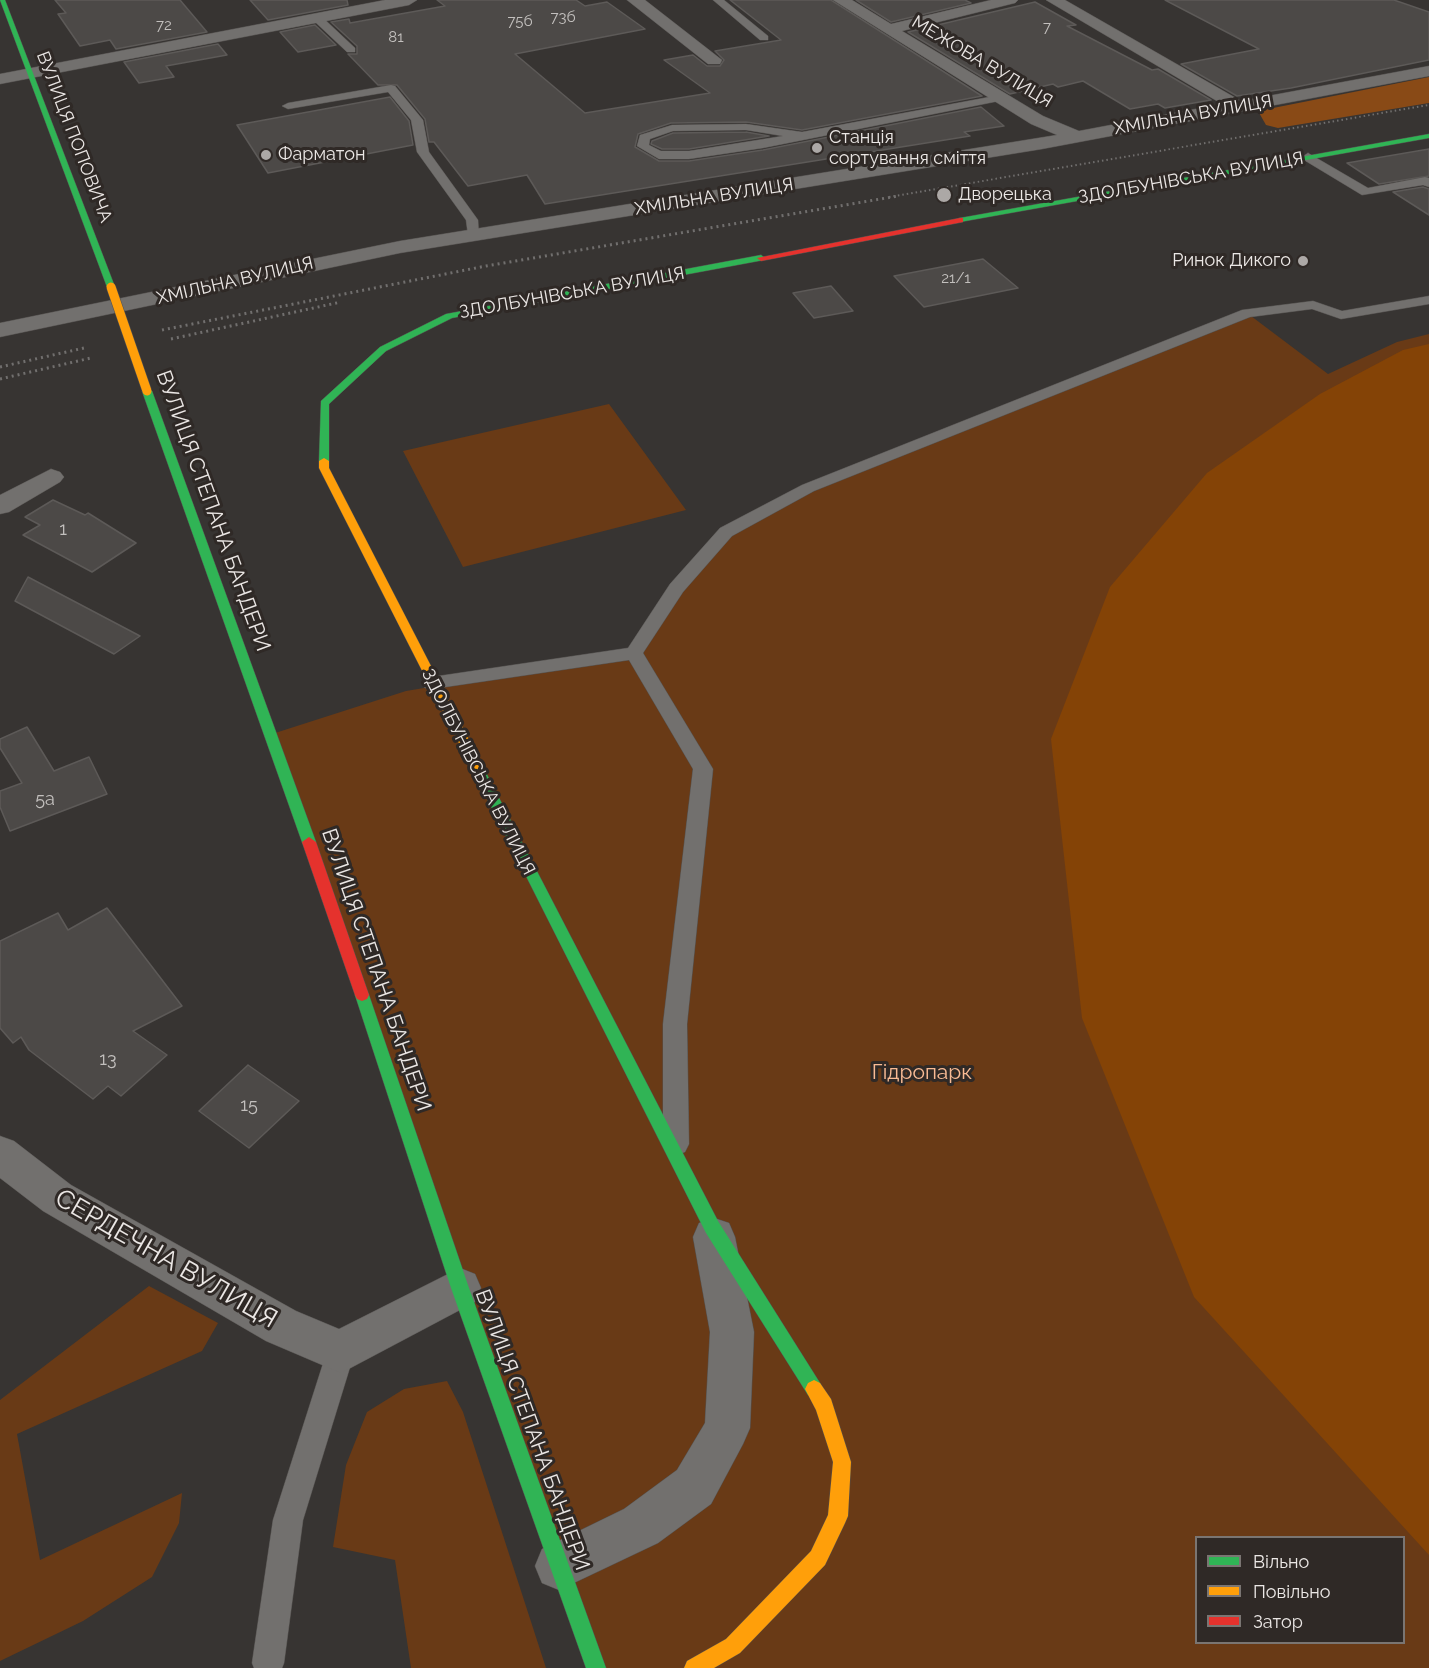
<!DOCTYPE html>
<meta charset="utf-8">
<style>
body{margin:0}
#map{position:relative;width:1429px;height:1668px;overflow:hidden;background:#373432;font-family:Raleway,sans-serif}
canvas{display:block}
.legend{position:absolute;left:1195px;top:1536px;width:210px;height:108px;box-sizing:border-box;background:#2f2926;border:2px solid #7a7572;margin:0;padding:8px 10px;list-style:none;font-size:18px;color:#ebe7e5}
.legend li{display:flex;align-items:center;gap:12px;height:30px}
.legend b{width:30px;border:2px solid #7a7572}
</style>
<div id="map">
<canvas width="1429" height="1668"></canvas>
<ul class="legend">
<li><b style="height:8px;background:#30b455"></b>Вільно</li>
<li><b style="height:8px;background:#ff9f0a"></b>Повільно</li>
<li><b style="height:8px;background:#e5322d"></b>Затор</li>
</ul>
</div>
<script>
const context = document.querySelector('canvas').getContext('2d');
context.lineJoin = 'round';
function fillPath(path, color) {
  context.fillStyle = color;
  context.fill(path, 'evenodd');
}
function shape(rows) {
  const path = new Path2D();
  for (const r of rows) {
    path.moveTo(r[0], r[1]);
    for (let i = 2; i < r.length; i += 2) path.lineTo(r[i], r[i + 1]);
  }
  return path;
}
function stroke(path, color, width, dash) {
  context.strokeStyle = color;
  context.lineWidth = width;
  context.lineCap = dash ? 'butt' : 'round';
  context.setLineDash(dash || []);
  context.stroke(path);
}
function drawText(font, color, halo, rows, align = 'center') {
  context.font = font + ' Raleway,sans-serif';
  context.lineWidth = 6;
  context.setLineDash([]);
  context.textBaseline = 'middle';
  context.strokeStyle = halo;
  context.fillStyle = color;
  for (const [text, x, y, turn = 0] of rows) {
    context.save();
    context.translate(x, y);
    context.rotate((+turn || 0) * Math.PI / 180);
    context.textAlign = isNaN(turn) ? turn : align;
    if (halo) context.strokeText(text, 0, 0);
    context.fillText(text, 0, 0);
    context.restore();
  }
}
fillPath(shape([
 [1247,313,1328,374,1397,342,1429,334,1429,1668,595,1668,272,734,406,691,634,653,726,532,808,488],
 [1196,1538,1404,1538,1404,1642,1196,1642],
 [609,404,686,510,463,567,403,451],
 [149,1286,218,1323,202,1351,17,1434,40,1560,182,1493,179,1523,152,1577,83,1621,0,1661,0,1400],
 [447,1381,463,1412,546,1668,411,1668,395,1560,333,1547,346,1465,367,1412,404,1389]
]), '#693a16');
fillPath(shape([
 [1429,77,1429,103,1278,128,1266,125,1258,111]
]), '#894a16');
fillPath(shape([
 [1429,344,1429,1555,1194,1297,1082,1018,1051,739,1110,587,1207,473,1320,394,1403,350]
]), '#844306');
const building = shape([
 [55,0,180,0,207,32,116,49,110,40,80,46,58,14,66,13,55,0],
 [250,0,347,0,348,5,268,20,250,0],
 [437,0,576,0,585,6,607,2,645,29,515,54,585,113,710,93,664,60,693,55,707,66,720,66,724,60,715,51,781,40,730,0,831,0,982,96,802,130,746,122,671,123,638,134,635,147,659,161,689,161,763,150,981,107,1004,126,964,132,970,136,545,204,527,175,468,186,434,142,429,142,425,119,397,85,378,85,348,54,357,54,357,46,331,22,349,19,350,23,445,6,437,0],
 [856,0,965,0,971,3,891,22,856,0],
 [1165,0,1394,0,1429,12,1429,60,1291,88,1237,96,1181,64,1259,49,1165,0],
 [1035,2,1076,25,1067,26,1152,70,1158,69,1211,100,1165,108,1158,104,1130,109,1083,81,1058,87,1053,84,1010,94,908,32,1035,2],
 [315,25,336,45,298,52,280,32,315,25],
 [218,44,227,55,166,66,174,77,139,83,124,62,218,44],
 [390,97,409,121,413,145,268,173,237,125,390,97],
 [746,132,769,136,689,149,662,149,651,144,652,141,673,133,746,132],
 [1429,149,1429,176,1379,184,1347,163,1429,149],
 [1423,187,1429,189,1429,215,1393,192,1423,187],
 [983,259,1018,288,924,307,894,276,983,259],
 [831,286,853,311,814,318,793,293,831,286],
 [53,500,85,515,88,513,136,543,92,572,23,535,40,525,25,517,53,500],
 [28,577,140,636,114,654,15,601,28,577],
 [27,727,54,771,89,757,107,794,10,831,0,807,0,791,22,783,0,748,0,739,27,727],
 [107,908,182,1006,133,1031,167,1055,121,1096,108,1086,93,1099,29,1050,21,1037,13,1043,0,1028,0,941,58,913,68,930,107,908],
 [248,1065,299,1101,249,1148,199,1111,248,1065]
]);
fillPath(building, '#4c4947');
stroke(building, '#5d5a58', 1.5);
const lane = shape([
 [713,0,724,0,768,36,768,40,760,40,713,0],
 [313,16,321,16,355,48,355,52,347,52,313,20,313,16],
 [391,85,395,86,423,120,429,152,478,220,479,238,474,239,468,235,466,220,417,152,411,120,388,92,288,109,282,106,288,103,391,85],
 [1000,95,1006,98,1004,100,763,148,689,159,659,159,637,146,640,135,672,125,746,124,802,132,1000,95],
 [746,130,783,136,689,151,661,151,649,145,650,139,673,131,746,130],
 [1308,153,1368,188,1425,177,1429,178,1429,187,1423,185,1362,195,1304,160,1302,157,1308,153],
 [1429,296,1429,304,1341,319,1312,309,1250,317,814,491,732,536,683,592,643,653,713,769,687,1024,689,1144,685,1152,676,1155,667,1152,663,1144,663,1024,693,769,629,660,432,689,425,688,423,683,425,678,628,648,670,584,720,528,802,485,1242,310,1313,301,1342,311,1429,296],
 [341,1337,351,1341,355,1351,303,1520,284,1663,282,1668,254,1668,252,1663,273,1520,327,1351,331,1341,341,1337]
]);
const street = shape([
 [385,0,417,0,409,5,0,84,0,74,385,0],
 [627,0,645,0,722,60,720,64,708,64,627,0],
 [833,0,852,0,891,24,991,0,1018,0,1015,3,902,31,1043,116,1079,131,1222,104,1046,0,1065,0,1241,101,1429,66,1429,76,1042,149,400,253,0,337,0,323,400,241,1057,135,1031,124,833,0],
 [51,469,60,472,64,477,60,482,9,512,0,514,0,495,51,469],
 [0,1136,14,1141,71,1185,296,1311,339,1329,460,1268,475,1274,481,1288,475,1302,341,1373,266,1341,43,1211,0,1178,0,1136],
 [714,1218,729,1223,735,1237,754,1332,750,1428,743,1444,711,1504,658,1543,559,1590,542,1583,535,1566,542,1549,624,1509,677,1470,705,1423,710,1332,693,1237,699,1223,714,1218]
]);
const fast = shape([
 [0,0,5,0,115,287,114,289,107,287,0,0],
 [1429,134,1429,138,960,222,956,220,960,218,1429,134],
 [761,255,765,258,764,260,452,318,386,351,329,404,329,461,324,464,319,461,321,401,380,347,446,314,761,255],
 [147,388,152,391,316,842,314,846,304,846,302,842,142,391,147,388],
 [476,760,482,765,718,1221,820,1383,823,1389,820,1395,814,1398,808,1395,706,1233,470,765,476,760],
 [362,989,367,991,369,995,469,1288,606,1668,586,1668,451,1288,355,995,357,991,362,989]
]);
const slow = shape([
 [324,458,329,461,329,468,482,765,481,768,476,770,470,765,319,468,319,461,324,458],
 [814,1380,820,1383,831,1399,851,1462,848,1516,845,1523,825,1565,740,1653,714,1668,684,1668,687,1661,726,1639,811,1551,828,1515,833,1462,816,1410,805,1389,808,1383,814,1380]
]);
const jam = shape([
 [960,218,963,218,963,222,761,261,757,258,960,218],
 [309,837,316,842,369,995,367,999,362,1001,357,999,355,995,302,842,309,837]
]);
stroke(lane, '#54514f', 1);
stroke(street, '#54514f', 1);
stroke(fast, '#54514f', 1);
stroke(slow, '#54514f', 1);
stroke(jam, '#54514f', 1);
fillPath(lane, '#72706e');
fillPath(street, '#72706e');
fillPath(fast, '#30b455');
fillPath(slow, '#ff9f0a');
fillPath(jam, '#e5322d');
stroke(shape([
 [889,197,1429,105]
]), '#716f6e', 2, [1.5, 3]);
stroke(shape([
 [162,330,486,266,898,196],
 [171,339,341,302],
 [0,367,84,348],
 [0,379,91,358]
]), '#716f6e', 3, [2, 4]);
const slowBridge = shape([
 [111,287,147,391]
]);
stroke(slowBridge, '#54514f', 10, []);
stroke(slowBridge, '#ff9f0a', 9);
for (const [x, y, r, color] of [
 [817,148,6,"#aca8a6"],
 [266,155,6,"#aca8a6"],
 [944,195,8,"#aca8a6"],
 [1303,261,6,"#aca8a6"]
]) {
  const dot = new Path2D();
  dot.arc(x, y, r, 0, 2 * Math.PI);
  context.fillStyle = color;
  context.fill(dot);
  stroke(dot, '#2f2926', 2);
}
drawText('15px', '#c3c0be', null, [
 ["73б",563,17],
 ["75б",520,21],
 ["72",164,25],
 ["7",1047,27],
 ["81",396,37],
 ["21/1",956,278]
]);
drawText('18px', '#ebe7e5', '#2f2926', [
 ["МЕЖОВА ВУЛИЦЯ",982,62,31],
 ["ХМІЛЬНА ВУЛИЦЯ",1193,115,-10],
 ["ВУЛИЦЯ ПОПОВИЧА",74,137,69],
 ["ЗДОЛБУНІВСЬКА ВУЛИЦЯ",1191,178,-10],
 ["ХМІЛЬНА ВУЛИЦЯ",714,197,-9],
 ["ХМІЛЬНА ВУЛИЦЯ",235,281,-13],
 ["ЗДОЛБУНІВСЬКА ВУЛИЦЯ",572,293,-10],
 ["ЗДОЛБУНІВСЬКА ВУЛИЦЯ",478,772,63]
]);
drawText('18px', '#ebe7e5', '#2f2926', [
 ["Станція",829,138],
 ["сортування сміття",829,159],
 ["Фарматон",278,155],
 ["Дворецька",958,195],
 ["Ринок Дикого",1291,261,"right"]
], 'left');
drawText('18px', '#c3c0be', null, [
 ["1",63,530],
 ["5а",45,800],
 ["13",108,1060],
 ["15",249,1106]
]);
drawText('21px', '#ebe7e5', '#2f2926', [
 ["ВУЛИЦЯ СТЕПАНА БАНДЕРИ",213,511,70],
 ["ВУЛИЦЯ СТЕПАНА БАНДЕРИ",376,970,71],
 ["ВУЛИЦЯ СТЕПАНА БАНДЕРИ",532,1430,70]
]);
drawText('21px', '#f9bb94', '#2f2926', [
 ["Гідропарк",922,1073]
]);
drawText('26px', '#ebe7e5', '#2f2926', [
 ["СЕРДЕЧНА ВУЛИЦЯ",166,1259,30]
]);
</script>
